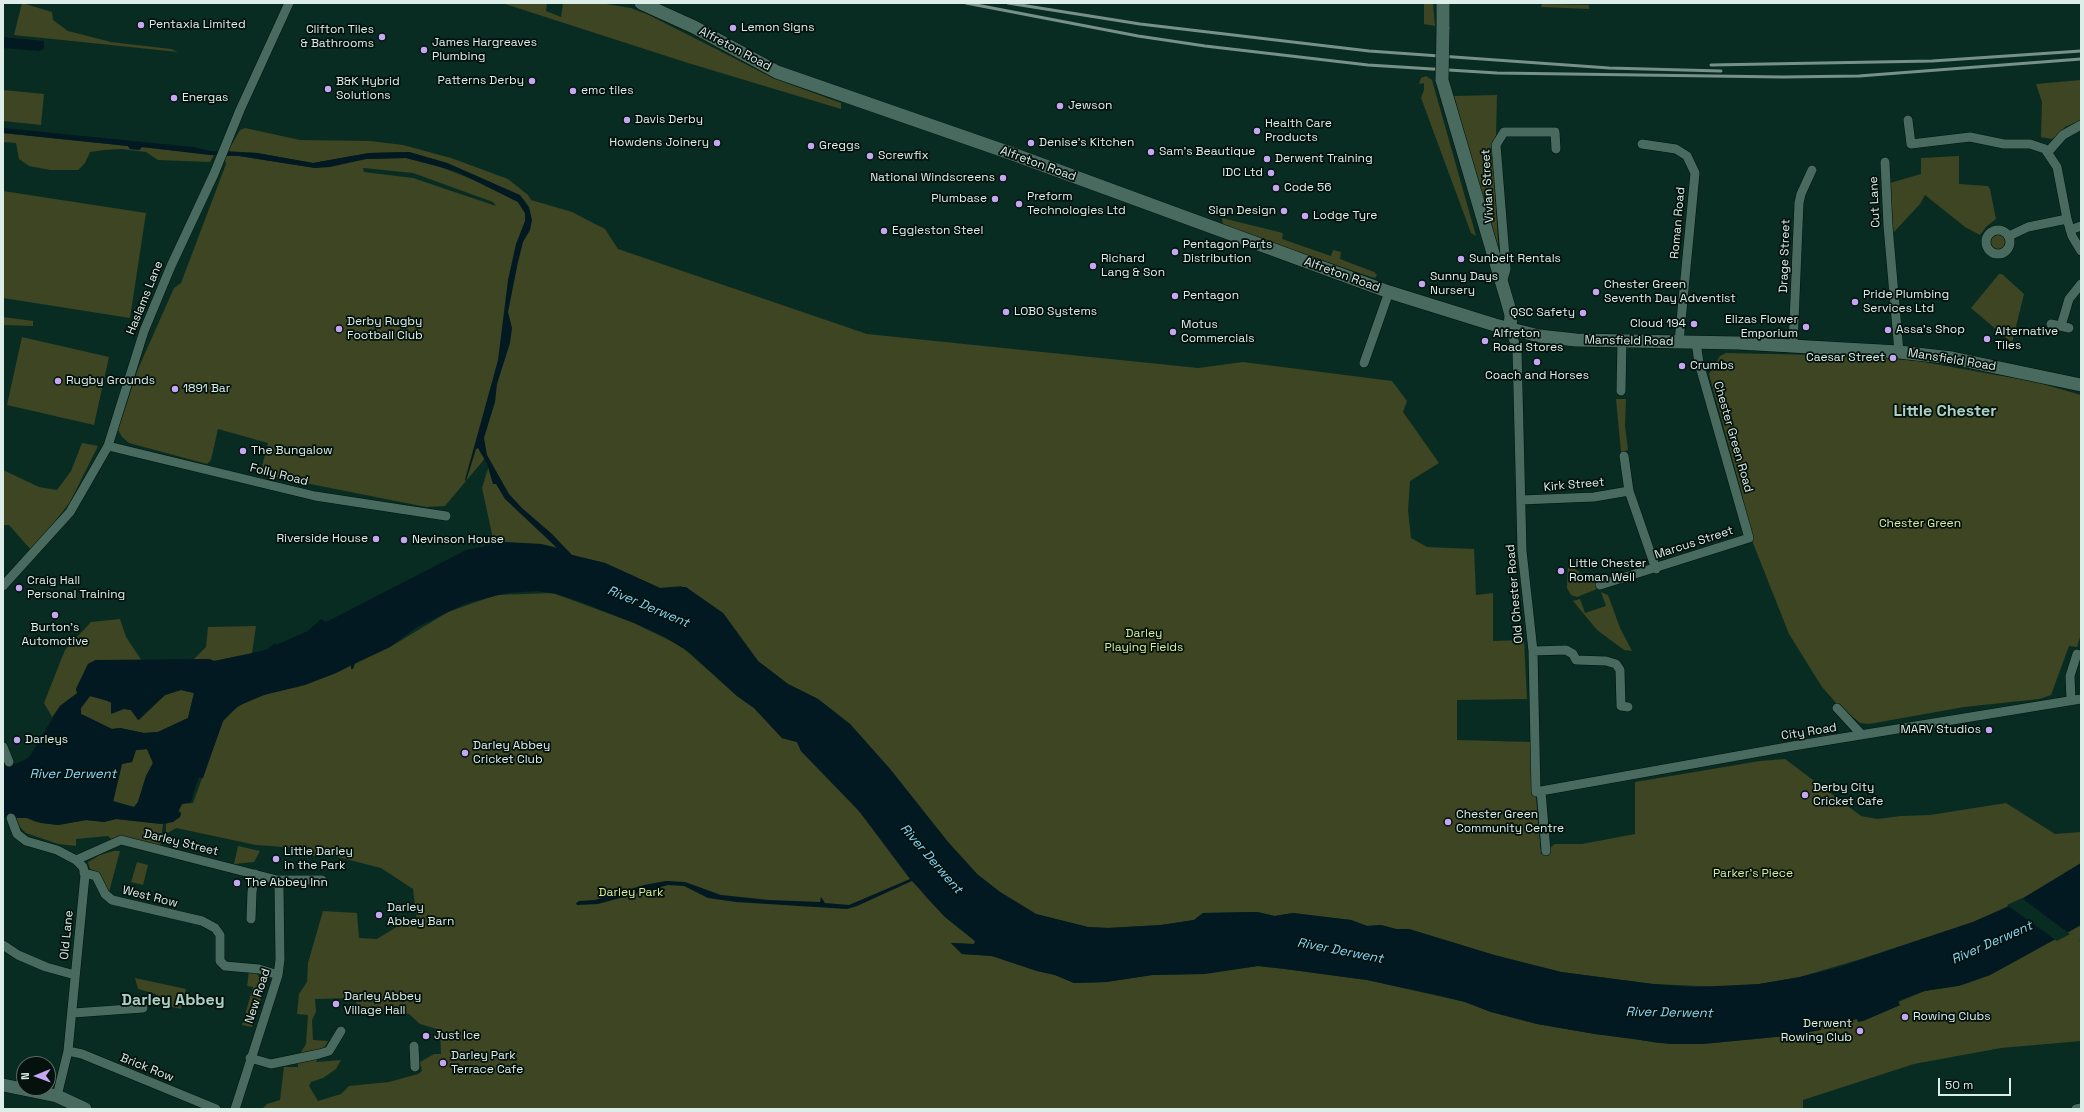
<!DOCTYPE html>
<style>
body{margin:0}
#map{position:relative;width:2084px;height:1112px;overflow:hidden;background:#092c22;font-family:"Space Grotesk",sans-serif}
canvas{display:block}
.frame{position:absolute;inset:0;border:4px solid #dceee7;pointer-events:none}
.north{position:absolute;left:16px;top:1056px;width:40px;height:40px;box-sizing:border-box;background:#04110d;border:1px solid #5a6964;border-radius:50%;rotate:269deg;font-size:11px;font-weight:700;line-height:16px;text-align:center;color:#dceee7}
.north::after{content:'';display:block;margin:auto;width:14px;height:18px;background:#c5a6f1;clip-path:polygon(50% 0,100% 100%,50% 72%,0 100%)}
.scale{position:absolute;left:1938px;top:1078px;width:73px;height:18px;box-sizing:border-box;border:2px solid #dceee7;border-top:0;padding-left:5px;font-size:12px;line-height:14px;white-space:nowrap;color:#dceee7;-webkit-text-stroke:3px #04110d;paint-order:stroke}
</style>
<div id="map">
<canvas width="2084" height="1112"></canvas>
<div class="frame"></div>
<div class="north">N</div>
<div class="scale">50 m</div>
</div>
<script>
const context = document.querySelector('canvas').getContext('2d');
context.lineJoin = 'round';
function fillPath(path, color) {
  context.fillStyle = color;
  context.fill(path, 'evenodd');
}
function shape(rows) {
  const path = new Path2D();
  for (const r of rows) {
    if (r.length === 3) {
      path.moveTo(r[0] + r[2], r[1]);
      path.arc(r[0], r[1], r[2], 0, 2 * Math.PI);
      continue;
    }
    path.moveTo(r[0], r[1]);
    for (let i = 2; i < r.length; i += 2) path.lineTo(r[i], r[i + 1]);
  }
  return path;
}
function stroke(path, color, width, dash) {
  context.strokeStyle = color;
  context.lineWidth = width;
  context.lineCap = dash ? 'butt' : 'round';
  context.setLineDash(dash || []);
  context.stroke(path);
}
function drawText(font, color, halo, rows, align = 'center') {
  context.font = font + ' "Space Grotesk",sans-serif';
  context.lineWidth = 3.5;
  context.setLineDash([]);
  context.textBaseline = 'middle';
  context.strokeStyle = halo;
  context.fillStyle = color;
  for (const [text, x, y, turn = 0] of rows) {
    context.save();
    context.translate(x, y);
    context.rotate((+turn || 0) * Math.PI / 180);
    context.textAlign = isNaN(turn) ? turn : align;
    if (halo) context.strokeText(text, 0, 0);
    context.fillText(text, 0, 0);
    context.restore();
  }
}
fillPath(shape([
 [22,3,52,12,53,20,68,31,111,42,171,49,178,52,14,35],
 [502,3,547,3,546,11,561,17,563,3,600,3,631,8,649,15,775,79,841,103,841,109,688,63],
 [1424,3,1433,3,1435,26,1424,24],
 [1542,4,1589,5,1589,9,1541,7],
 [1426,76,1432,80,1476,236,1471,233,1421,98,1424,90,1424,83,1419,84,1421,78],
 [2081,80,2081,120,2065,127,2054,138,2051,139,2041,137,2042,102,2036,84],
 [3,90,44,94,41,125,3,121],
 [1497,95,1496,137,1492,144,1499,257,1454,96],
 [245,128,300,140,370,141,403,145,451,158,508,179,528,195,531,200,572,212,605,229,618,249,867,334,1198,368,1243,362,1392,381,1407,401,1403,412,1439,463,1410,481,1408,510,1411,538,1427,547,1474,549,1476,595,1493,593,1493,641,1524,640,1527,699,1457,700,1457,740,1531,742,1541,854,1555,844,1582,844,1635,834,1635,782,1760,761,1785,759,1861,816,1877,819,1901,816,1930,815,2006,803,2055,834,2081,832,2081,863,2024,899,1973,922,1861,959,1800,977,1759,984,1723,987,1653,984,1561,972,1494,955,1409,929,1396,929,1381,925,1367,926,1351,920,1293,913,1275,916,1257,912,1203,913,1194,920,1161,925,1108,928,1088,927,1036,914,1000,892,978,875,948,842,890,769,850,724,818,699,788,684,758,661,723,613,681,586,660,588,605,563,572,555,566,550,541,544,494,543,482,488,490,462,487,456,445,506,426,507,260,474,268,443,218,429,211,460,207,464,129,443,122,437,118,430,138,369,174,288,181,283,226,164,224,156,239,156,315,168,366,159,406,158,435,165,482,183,518,202,525,213,528,208,524,200,492,183,447,163,409,152,369,153,313,163,257,153,228,151,240,130],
 [363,168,413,173,493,202,496,206,413,178,364,172],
 [3,133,128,146,130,149,139,150,142,147,214,155,210,162,158,160,146,152,121,149,104,150,90,152,85,163,78,170,50,170,29,166,19,159,16,143,3,142],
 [1959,156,1959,184,1988,186,1990,189,1996,219,1986,227,1980,235,1965,227,1925,195,1920,204,1894,232,1891,230,1890,183,1921,174,1921,158],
 [3,191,146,213,130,318,3,298],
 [1222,218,1283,233,1282,239,1331,256,1333,250,1341,252,1340,259,1374,272,1377,275,1375,278,1368,276,1284,247,1223,224],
 [1998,242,7],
 [1999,274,2002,274,2024,294,2012,343,1971,308],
 [3,317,33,321,33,326,3,325],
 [22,337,109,357,94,425,7,405],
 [1726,353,1861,356,1918,361,2036,382,2081,395,2081,634,2077,647,2069,646,2051,695,2039,699,1964,707,1869,724,1860,723,1836,703,1822,687,1789,634,1751,538,1741,490,1709,374,1720,356],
 [1616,399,1626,399,1625,426,1628,450,1621,452],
 [82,443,98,446,70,502,32,551,9,525,3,525,3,470,39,487,57,490,71,471],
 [1568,564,1598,585,1597,589,1577,597,1571,595,1567,588],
 [1601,592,1608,595,1620,628,1632,651,1624,650,1597,630,1573,601,1580,599,1585,613,1606,606],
 [553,593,634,623,681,646,737,696,754,708,782,738,797,742,801,751,859,811,926,897,945,917,975,941,974,944,951,943,962,954,992,956,1037,971,1055,975,1074,983,1106,982,1152,975,1199,974,1258,966,1285,969,1367,980,1465,1002,1491,1012,1537,1024,1595,1034,1630,1038,1657,1043,1702,1044,1786,1036,1820,1030,1820,1027,1831,1024,1857,1019,1863,1021,1900,1005,1898,1002,1925,991,1962,985,1990,975,2081,925,2081,942,2078,939,2081,943,2081,1041,2001,1048,1914,1064,1803,1100,1803,1109,262,1109,267,1104,280,1100,284,1067,298,1067,298,1057,306,1044,308,1015,297,1014,299,994,307,982,308,963,323,911,357,913,359,938,377,939,403,923,408,924,417,920,413,889,381,868,334,856,297,856,296,848,256,845,176,828,166,834,166,824,180,817,181,813,179,811,182,804,193,803,223,721,229,713,247,701,275,691,297,687,336,673,390,647,448,612,496,595],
 [356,998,357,1010,367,1007,409,1014,420,1024,440,1030,441,1054,434,1054,420,1062,422,1071,418,1074,389,1082,349,1086,341,1094,318,1101,309,1086,311,1082,323,1078,336,1069,341,1060,316,1062,328,1041,313,1040,312,1020,316,1012,315,999],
 [120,619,126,637,142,661,96,660,88,664,76,689,78,693,60,706,52,717,44,703,65,650,91,622],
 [256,626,252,653,214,661,209,659,193,660,206,647,208,627],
 [181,690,194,693,188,718,158,732,144,733,120,728,112,729,81,714,81,708,90,696,99,697,124,709,131,710,139,720,165,695],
 [147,749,153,763,146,776,138,802,134,807,113,802,122,764,132,762,136,750],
 [16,818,27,818,36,822,58,825,86,820,104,822,116,819,163,824,160,848,113,841,108,836,76,839,76,846,58,844,26,833,19,826],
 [238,846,260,851,254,862,234,864],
 [114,851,120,851,109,892,97,872,90,869,88,862,100,855],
 [137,862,148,865,143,885,131,882],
 [249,971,256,972,265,986,252,1027,242,1025,253,987,247,986],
 [135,978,186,989,181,1009,154,1003,156,994,138,989]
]), '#3d4522');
fillPath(shape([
 [3,37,44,41,44,49,40,51,3,48],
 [3,128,193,147,211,151,257,153,313,163,369,153,409,152,447,163,520,195,529,207,532,220,530,230,523,242,518,262,508,312,512,328,510,343,497,384,495,402,484,438,487,455,509,494,522,508,552,534,572,555,605,563,660,588,686,587,723,613,758,661,788,684,818,699,850,724,890,769,948,842,977,874,1000,892,1036,914,1088,927,1108,928,1161,925,1194,920,1203,913,1257,912,1275,916,1293,913,1317,916,1351,920,1367,926,1381,925,1396,929,1409,929,1494,955,1561,972,1653,984,1696,987,1759,984,1800,977,1836,968,1973,922,2010,906,2081,863,2081,925,1990,975,1958,986,1924,991,1898,1001,1900,1005,1863,1021,1858,1022,1857,1019,1831,1024,1820,1027,1821,1030,1786,1036,1702,1044,1670,1044,1595,1034,1537,1024,1491,1012,1465,1002,1442,996,1367,980,1285,969,1258,966,1205,974,1152,975,1106,982,1074,983,1055,975,1037,971,992,956,962,954,951,943,974,944,975,941,945,917,912,881,857,906,847,909,736,902,708,898,684,886,668,885,598,904,577,905,576,903,579,901,595,900,644,885,666,881,685,882,721,895,769,900,820,902,821,897,825,903,849,905,910,879,859,811,801,751,797,742,782,738,754,708,737,696,689,652,663,636,634,623,581,602,556,594,537,591,507,593,467,603,417,627,390,647,355,663,353,669,351,669,351,665,336,673,305,685,264,695,238,706,223,721,203,778,199,777,195,788,191,802,182,804,178,811,181,813,180,817,173,822,161,824,116,819,104,822,86,820,58,825,41,823,27,818,3,818,3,762,14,764,25,760,30,756,60,706,77,693,76,689,88,664,96,660,209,659,214,661,249,654,268,649,275,643,276,645,308,631,321,619,326,622,336,617,466,550,505,542,541,544,557,548,505,499,496,484,493,484,487,464,478,448,476,449,466,481,465,480,498,360,508,280,516,244,525,221,525,213,518,202,455,171,406,158,366,159,330,167,315,168,239,156,210,155,142,147,139,150,130,149,128,146,3,133],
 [181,690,194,693,188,718,158,732,144,733,120,728,112,729,81,714,81,708,90,696,111,702,111,714,124,709,131,710,138,720,165,695],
 [147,749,153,763,146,776,138,802,134,807,113,801,122,764,132,762,136,750]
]), '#031921');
fillPath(shape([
 [2022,898,2048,918,2070,934,2057,941,2007,905]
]), '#092c22');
const street = shape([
 [1908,120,1911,144,1970,137,2004,144,2030,144,2045,149,2057,167,2067,219,2072,236,2081,251],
 [1642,144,1676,149,1687,156,1695,173,1679,342],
 [2048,152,2063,135,2081,125],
 [1885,162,1888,226,1899,352],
 [2070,230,2081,226],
 [1998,242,12],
 [2009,236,2028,227,2067,219],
 [1502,283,1506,269,1496,145,1504,132,1555,132,1556,149],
 [2051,324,2069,328],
 [2061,326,2069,299,2081,284],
 [1510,329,1517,350,1522,551,1533,651,1536,792,1541,791,1546,851],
 [1793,345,1799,203,1801,194,1812,170],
 [1364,363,1389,292],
 [1621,391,1622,340],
 [108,446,315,496,446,516],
 [1624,456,1629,491,1656,569],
 [1521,500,1594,497,1629,491],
 [1600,585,1749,538,1699,363,1696,342],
 [3,586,70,512,108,446,144,331,171,266,214,174,240,110,289,3],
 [1533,651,1566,650,1573,654,1576,660,1606,661,1616,664,1620,670,1621,706,1628,707],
 [2071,700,2070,676,2077,654],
 [1837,708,1862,735],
 [3,747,9,762],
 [1541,791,1793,746,2081,699],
 [11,818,17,834,26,841,57,850,76,860,83,867,85,875,68,1051,57,1096],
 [76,860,121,840,277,880,279,887,280,960,278,975,235,1109],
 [84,873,96,876,105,894,112,900,202,921,215,928,220,935,220,961,225,966,259,969,278,975],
 [277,880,322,880],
 [251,919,252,892,255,874],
 [3,945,18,955,46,967,75,975],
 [73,1013,143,1008],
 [414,1046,415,1067],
 [68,1051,82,1054,216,1109],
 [250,1058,271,1064,319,1054,329,1051,341,1031],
 [2076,1109,2081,1108]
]);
const secondary = shape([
 [641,3,694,27,777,72,1010,153,1389,292,1495,325,1539,336,1576,340,1738,343,1899,352,1952,358,2081,385],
 [1443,29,1443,3],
 [1442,80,1508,304,1511,315,1510,329],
 [3,1085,57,1096,85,1109]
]);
stroke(street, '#00130c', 10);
stroke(secondary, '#00130c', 14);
stroke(street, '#486a5f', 9);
stroke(secondary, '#486a5f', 13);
stroke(shape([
 [966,3,1138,36,1205,46,1368,65,1497,73,1783,77,1859,76,2081,59],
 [1008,3,1140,24,1369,51,1609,68,1721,71],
 [1711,65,1932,61,2081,51]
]), '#779188', 3);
const secondaryBridge = shape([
 [1442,80,1443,29]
]);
stroke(secondaryBridge, '#00130c', 14, []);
stroke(secondaryBridge, '#486a5f', 13);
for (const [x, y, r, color] of [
 [141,25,4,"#c5a6f1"],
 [733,28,4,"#c5a6f1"],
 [382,37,4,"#c5a6f1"],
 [424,50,4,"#c5a6f1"],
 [532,81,4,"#c5a6f1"],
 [328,89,4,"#c5a6f1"],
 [573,91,4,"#c5a6f1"],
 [174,98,4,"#c5a6f1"],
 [1060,106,4,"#c5a6f1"],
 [627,120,4,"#c5a6f1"],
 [1257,131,4,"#c5a6f1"],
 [717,143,4,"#c5a6f1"],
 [1031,143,4,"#c5a6f1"],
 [811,146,4,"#c5a6f1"],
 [1151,152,4,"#c5a6f1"],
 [870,156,4,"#c5a6f1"],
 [1267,159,4,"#c5a6f1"],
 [1271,173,4,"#c5a6f1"],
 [1003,178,4,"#c5a6f1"],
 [1276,188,4,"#c5a6f1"],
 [995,199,4,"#c5a6f1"],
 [1019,204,4,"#c5a6f1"],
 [1284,211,4,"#c5a6f1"],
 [1305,216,4,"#c5a6f1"],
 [884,231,4,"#c5a6f1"],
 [1175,252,4,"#c5a6f1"],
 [1461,259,4,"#c5a6f1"],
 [1093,266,4,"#c5a6f1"],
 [1422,284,4,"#c5a6f1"],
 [1596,292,4,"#c5a6f1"],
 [1175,296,4,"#c5a6f1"],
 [1855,302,4,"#c5a6f1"],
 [1006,312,4,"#c5a6f1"],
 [1583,313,4,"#c5a6f1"],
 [1694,324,4,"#c5a6f1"],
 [1806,327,4,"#c5a6f1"],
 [339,329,4,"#c5a6f1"],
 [1888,330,4,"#c5a6f1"],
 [1173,332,4,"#c5a6f1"],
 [1987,339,4,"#c5a6f1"],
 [1485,341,4,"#c5a6f1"],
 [1893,358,4,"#c5a6f1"],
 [1537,362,4,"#c5a6f1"],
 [1682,366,4,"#c5a6f1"],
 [58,381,4,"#c5a6f1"],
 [175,389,4,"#c5a6f1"],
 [243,451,4,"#c5a6f1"],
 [376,539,4,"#c5a6f1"],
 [404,540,4,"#c5a6f1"],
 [1561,571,4,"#c5a6f1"],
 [19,588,4,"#c5a6f1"],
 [55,615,4,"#c5a6f1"],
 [1989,730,4,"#c5a6f1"],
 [17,740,4,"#c5a6f1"],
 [465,753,4,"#c5a6f1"],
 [1805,795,4,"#c5a6f1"],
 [1448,822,4,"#c5a6f1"],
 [276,859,4,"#c5a6f1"],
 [237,883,4,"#c5a6f1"],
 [379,915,4,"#c5a6f1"],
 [336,1004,4,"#c5a6f1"],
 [1905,1017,4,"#c5a6f1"],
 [1860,1031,4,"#c5a6f1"],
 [426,1036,4,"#c5a6f1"],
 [443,1063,4,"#c5a6f1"]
]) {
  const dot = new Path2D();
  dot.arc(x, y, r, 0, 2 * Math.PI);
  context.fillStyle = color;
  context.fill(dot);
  stroke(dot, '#04110d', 1.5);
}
drawText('12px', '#dceee7', '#04110d', [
 ["Pentaxia Limited",149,25],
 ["Lemon Signs",741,28],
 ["Clifton Tiles",374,30,"right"],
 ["& Bathrooms",374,44,"right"],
 ["James Hargreaves",432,43],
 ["Plumbing",432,57],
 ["Patterns Derby",524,81,"right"],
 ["B&K Hybrid",336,82],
 ["Solutions",336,96],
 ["emc tiles",581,91],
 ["Energas",182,98],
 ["Jewson",1068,106],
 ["Davis Derby",635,120],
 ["Health Care",1265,124],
 ["Products",1265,138],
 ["Howdens Joinery",709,143,"right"],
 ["Denise's Kitchen",1039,143],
 ["Greggs",819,146],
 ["Sam's Beautique",1159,152],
 ["Screwfix",878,156],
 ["Derwent Training",1275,159],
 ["IDC Ltd",1263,173,"right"],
 ["National Windscreens",995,178,"right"],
 ["Code 56",1284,188],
 ["Preform",1027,197],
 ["Technologies Ltd",1027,211],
 ["Plumbase",987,199,"right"],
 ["Sign Design",1276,211,"right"],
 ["Lodge Tyre",1313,216],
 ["Eggleston Steel",892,231],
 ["Pentagon Parts",1183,245],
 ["Distribution",1183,259],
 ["Richard",1101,259],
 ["Lang & Son",1101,273],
 ["Sunbelt Rentals",1469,259],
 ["Sunny Days",1430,277],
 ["Nursery",1430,291],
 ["Chester Green",1604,285],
 ["Seventh Day Adventist",1604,299],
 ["Pride Plumbing",1863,295],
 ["Services Ltd",1863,309],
 ["Pentagon",1183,296],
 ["LOBO Systems",1014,312],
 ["QSC Safety",1575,313,"right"],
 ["Elizas Flower",1798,320,"right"],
 ["Emporium",1798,334,"right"],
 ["Derby Rugby",347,322],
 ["Football Club",347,336],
 ["Cloud 194",1686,324,"right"],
 ["Motus",1181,325],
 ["Commercials",1181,339],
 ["Assa's Shop",1896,330],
 ["Alternative",1995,332],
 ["Tiles",1995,346],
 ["Alfreton",1493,334],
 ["Road Stores",1493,348],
 ["Caesar Street",1885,358,"right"],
 ["Crumbs",1690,366],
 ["Coach and Horses",1537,376,"center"],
 ["Rugby Grounds",66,381],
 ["1891 Bar",183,389],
 ["The Bungalow",251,451],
 ["Riverside House",368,539,"right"],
 ["Nevinson House",412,540],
 ["Little Chester",1569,564],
 ["Roman Well",1569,578],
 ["Craig Hall",27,581],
 ["Personal Training",27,595],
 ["Burton's",55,628,"center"],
 ["Automotive",55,642,"center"],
 ["MARV Studios",1981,730,"right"],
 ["Darleys",25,740],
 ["Darley Abbey",473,746],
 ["Cricket Club",473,760],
 ["Derby City",1813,788],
 ["Cricket Cafe",1813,802],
 ["Chester Green",1456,815],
 ["Community Centre",1456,829],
 ["Little Darley",284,852],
 ["in the Park",284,866],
 ["The Abbey Inn",245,883],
 ["Darley",387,908],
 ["Abbey Barn",387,922],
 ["Darley Abbey",344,997],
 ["Village Hall",344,1011],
 ["Rowing Clubs",1913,1017],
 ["Derwent",1852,1024,"right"],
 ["Rowing Club",1852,1038,"right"],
 ["Just Ice",434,1036],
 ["Darley Park",451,1056],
 ["Terrace Cafe",451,1070]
], 'left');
drawText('12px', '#dceee7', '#04110d', [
 ["Alfreton Road",735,49,28],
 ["Alfreton Road",1038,164,20],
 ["Vivian Street",1488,186,-93],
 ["Cut Lane",1875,202,-93],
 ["Roman Road",1678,223,-85],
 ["Drage Street",1785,256,-88],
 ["Alfreton Road",1342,275,20],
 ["Haslams Lane",145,298,-68],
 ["Mansfield Road",1629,341,1],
 ["Mansfield Road",1952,360,9],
 ["Chester Green Road",1733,437,74],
 ["Folly Road",279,475,14],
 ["Kirk Street",1574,485,-5],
 ["Marcus Street",1694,543,-18],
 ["Old Chester Road",1515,594,-95],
 ["City Road",1809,732,-9],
 ["Darley Street",181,843,14],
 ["West Row",150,897,14],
 ["Old Lane",67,935,-84],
 ["New Road",258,996,-72],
 ["Brick Row",147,1068,22]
]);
drawText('12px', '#daed96', '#04110d', [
 ["Chester Green",1920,524],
 ["Darley",1144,634],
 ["Playing Fields",1144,648],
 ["Parker's Piece",1753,874],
 ["Darley Park",631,893]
]);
drawText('italic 13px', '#88d9f8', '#04110d', [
 ["River Derwent",648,607,23],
 ["River Derwent",73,774],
 ["River Derwent",931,859,49],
 ["River Derwent",1992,943,-24],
 ["River Derwent",1340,951,11],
 ["River Derwent",1669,1013,1]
]);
drawText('bold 16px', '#add1c4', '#04110d', [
 ["Little Chester",1945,412],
 ["Darley Abbey",173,1001]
]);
</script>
